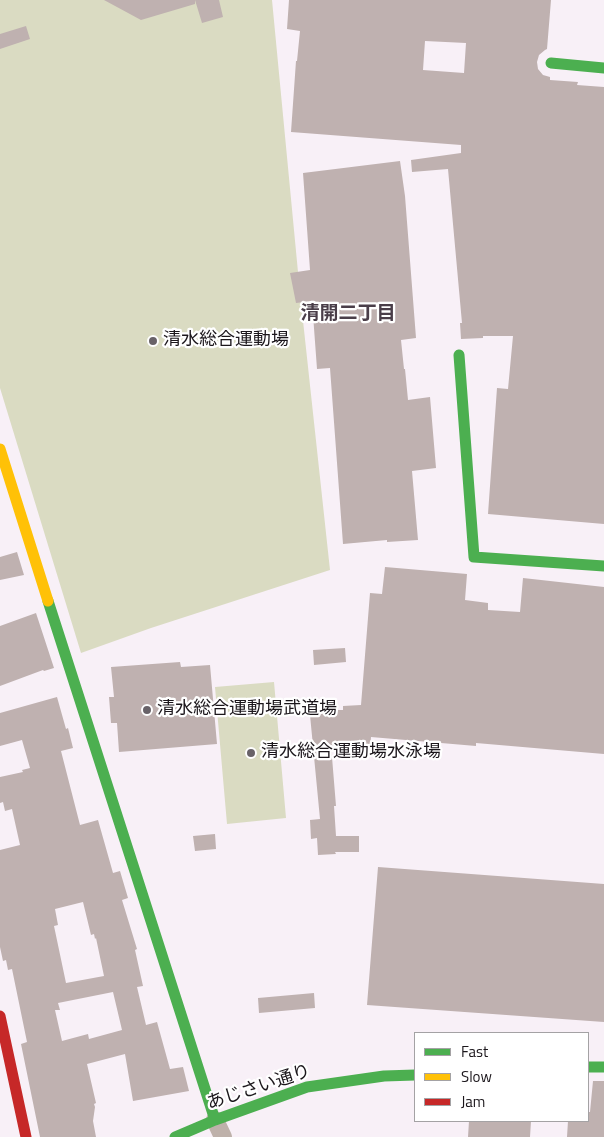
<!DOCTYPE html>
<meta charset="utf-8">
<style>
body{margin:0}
#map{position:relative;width:604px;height:1137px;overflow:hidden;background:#f8f0f7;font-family:"Titillium Web",sans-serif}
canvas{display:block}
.legend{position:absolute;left:414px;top:1032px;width:175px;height:90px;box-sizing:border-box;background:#fff;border:1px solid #a4a2a4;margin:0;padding:6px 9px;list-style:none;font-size:15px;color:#1b161b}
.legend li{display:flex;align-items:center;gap:10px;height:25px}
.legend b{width:25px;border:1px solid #a4a2a4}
</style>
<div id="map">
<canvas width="604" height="1137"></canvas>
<ul class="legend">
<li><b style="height:6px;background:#4caf50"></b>Fast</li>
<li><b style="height:6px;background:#ffc107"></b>Slow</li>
<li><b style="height:6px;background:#c62828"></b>Jam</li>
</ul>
</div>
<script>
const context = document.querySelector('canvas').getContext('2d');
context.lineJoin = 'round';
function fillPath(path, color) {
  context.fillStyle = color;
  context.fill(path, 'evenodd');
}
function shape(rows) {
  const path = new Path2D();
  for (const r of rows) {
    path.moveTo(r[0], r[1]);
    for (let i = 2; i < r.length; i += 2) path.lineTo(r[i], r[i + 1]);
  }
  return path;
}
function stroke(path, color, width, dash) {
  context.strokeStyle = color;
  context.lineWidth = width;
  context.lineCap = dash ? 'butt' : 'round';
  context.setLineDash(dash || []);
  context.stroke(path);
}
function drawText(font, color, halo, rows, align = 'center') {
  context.font = font + ' "Titillium Web","Noto Sans JP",sans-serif';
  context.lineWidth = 4.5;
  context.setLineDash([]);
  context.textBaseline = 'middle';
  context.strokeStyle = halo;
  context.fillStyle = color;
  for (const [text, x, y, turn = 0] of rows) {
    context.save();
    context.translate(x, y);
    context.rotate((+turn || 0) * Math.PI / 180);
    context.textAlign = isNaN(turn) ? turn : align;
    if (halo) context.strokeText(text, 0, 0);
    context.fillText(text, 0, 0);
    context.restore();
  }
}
fillPath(shape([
 [0,0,272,0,300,293,330,570,151,628,81,653,0,388],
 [274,682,286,818,227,824,215,687]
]), '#dadbc2');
fillPath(shape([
 [104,0,195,0,195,4,141,20],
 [195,0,219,0,223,17,202,23],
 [289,0,551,0,547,49,545,50,539,55,537,62,538,69,543,75,550,77,550,80,578,82,577,85,604,87,604,524,488,514,497,388,508,389,513,336,483,336,483,338,461,339,460,323,462,323,448,169,412,172,411,160,461,153,461,145,291,132,296,61,297,61,300,31,287,29],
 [425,41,466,43,464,73,423,70],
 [26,26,30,39,0,49,0,34],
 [400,161,405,196,416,338,401,340,404,369,405,369,408,400,430,397,436,468,412,471,418,540,387,542,387,540,343,544,330,368,317,369,312,301,296,303,290,273,310,270,303,173],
 [17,552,24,575,0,580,0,557],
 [385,567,467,574,465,600,488,603,488,610,520,612,523,578,604,587,604,754,476,743,476,746,371,737,370,749,331,745,336,806,334,806,336,836,359,836,359,852,335,852,336,854,318,855,317,838,311,839,310,820,320,819,310,715,335,712,334,710,343,710,343,706,361,705,370,593,382,594],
 [36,613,54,668,44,671,43,670,0,686,0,626],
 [345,648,346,662,314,665,313,650],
 [180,662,181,667,210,665,217,744,119,752,117,723,111,723,109,697,114,697,111,667],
 [57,697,66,729,68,728,73,748,61,751,80,825,98,820,113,873,120,871,128,898,122,900,137,949,135,950,143,986,137,987,146,1025,157,1022,170,1069,183,1067,189,1091,133,1101,125,1054,87,1064,96,1103,94,1104,95,1107,93,1121,96,1137,40,1137,21,1044,27,1042,12,969,8,970,6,960,3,961,0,947,0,850,20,845,12,809,5,811,3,802,0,803,0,777,23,772,22,770,30,768,22,740,0,746,0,713],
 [83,902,91,935,94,934,95,939,96,938,104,976,66,983,54,926,58,925,55,909],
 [113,992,122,1030,89,1039,88,1034,62,1041,55,1010,60,1010,58,1003],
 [215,834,216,849,195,851,193,836],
 [378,867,604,884,604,1022,367,1005],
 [314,993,315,1008,259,1013,258,998],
 [593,1081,604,1081,604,1137,567,1137,568,1121,588,1121,588,1112,590,1112],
 [469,1121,531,1121,530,1137,468,1137]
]), '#bfb1b0');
stroke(shape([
 [215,1120,223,1137]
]), '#beb1aa', 18);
stroke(shape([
 [551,63,604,68],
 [459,355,474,557,604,566],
 [48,601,215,1120],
 [588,1067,604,1067],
 [175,1137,215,1120,307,1087,384,1076,415,1075]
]), '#4caf50', 11);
stroke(shape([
 [0,449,48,601]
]), '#ffc107', 11);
stroke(shape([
 [0,1016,26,1137]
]), '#c62828', 11);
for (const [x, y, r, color] of [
 [153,341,5,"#686268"],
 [147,710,5,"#686268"],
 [251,753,5,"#686268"]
]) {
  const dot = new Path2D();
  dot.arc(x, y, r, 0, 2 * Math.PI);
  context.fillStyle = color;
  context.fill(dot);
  stroke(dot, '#fff', 2);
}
drawText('18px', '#1b161b', '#fff', [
 ["清水総合運動場",163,341],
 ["清水総合運動場武道場",157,710],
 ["清水総合運動場水泳場",261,753]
], 'left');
drawText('18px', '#1b161b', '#fff', [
 ["あじさい通り",259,1088,-18]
]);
drawText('bold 19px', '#4a3e49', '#fff', [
 ["清開二丁目",348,314]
]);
</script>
